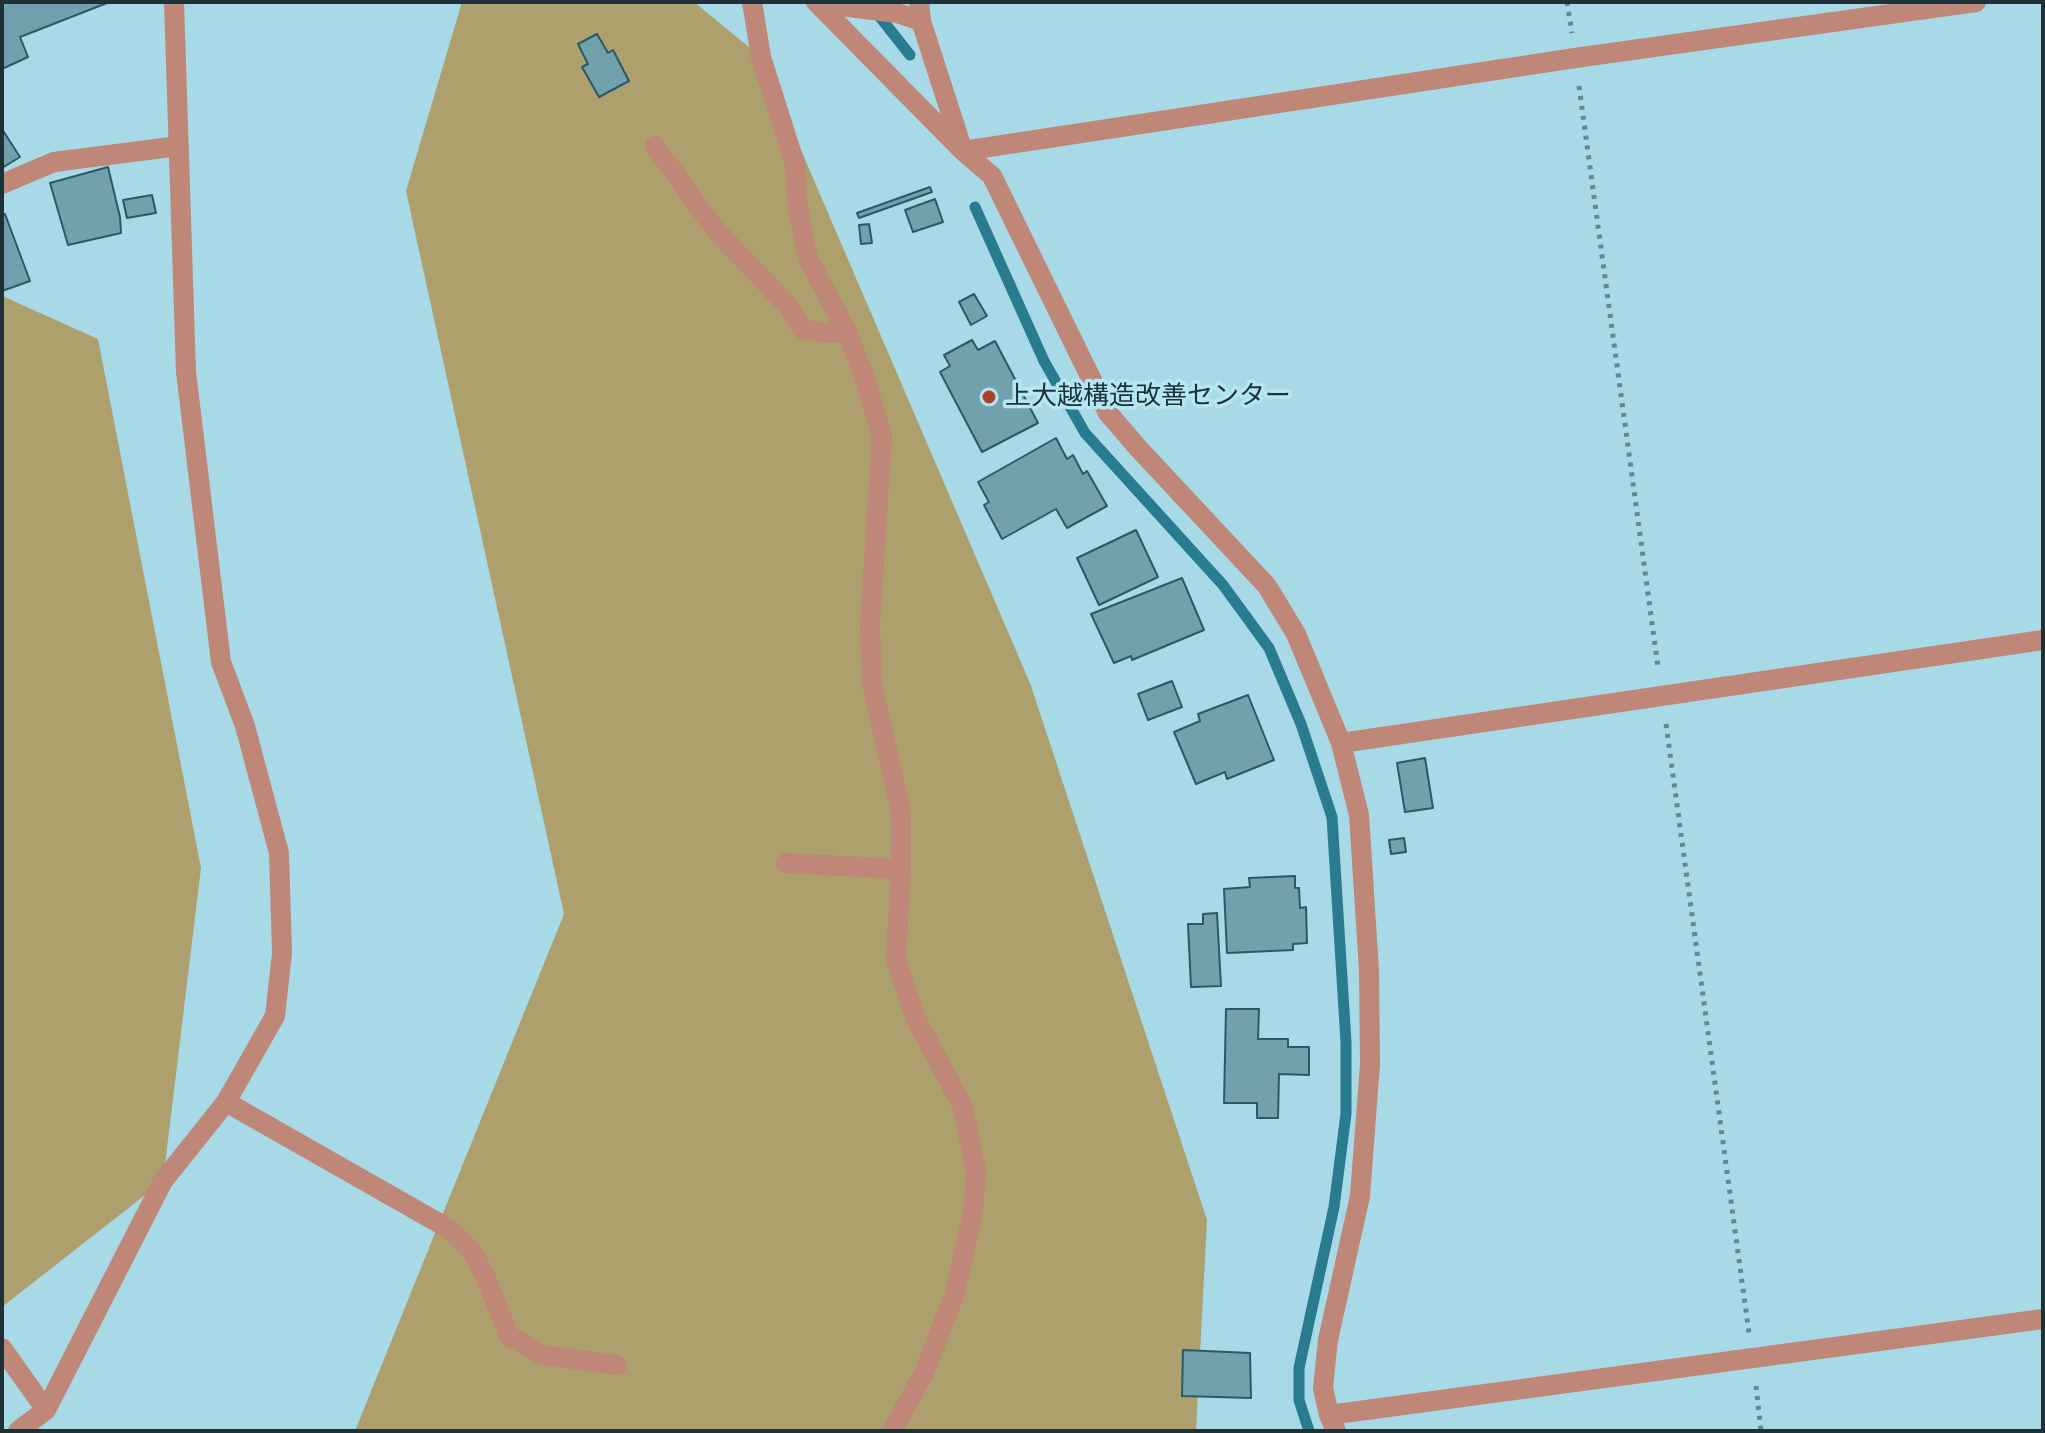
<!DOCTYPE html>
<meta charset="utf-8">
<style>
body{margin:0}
#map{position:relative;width:2045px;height:1433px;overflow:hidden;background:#a8d9e6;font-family:"Zilla Slab",serif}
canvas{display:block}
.frame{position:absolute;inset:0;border:4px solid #1d3136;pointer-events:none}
</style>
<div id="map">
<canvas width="2045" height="1433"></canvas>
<div class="frame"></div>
</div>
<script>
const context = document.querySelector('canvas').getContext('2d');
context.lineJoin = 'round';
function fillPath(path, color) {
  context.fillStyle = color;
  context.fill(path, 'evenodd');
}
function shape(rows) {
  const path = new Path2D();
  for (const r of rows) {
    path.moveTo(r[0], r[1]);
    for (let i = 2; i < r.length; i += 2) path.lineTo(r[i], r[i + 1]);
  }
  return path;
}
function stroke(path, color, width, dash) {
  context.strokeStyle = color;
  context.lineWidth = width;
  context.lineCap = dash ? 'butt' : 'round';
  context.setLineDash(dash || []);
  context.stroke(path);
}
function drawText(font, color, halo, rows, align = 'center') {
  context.font = font + ' "Zilla Slab","Noto Sans JP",serif';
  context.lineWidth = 7;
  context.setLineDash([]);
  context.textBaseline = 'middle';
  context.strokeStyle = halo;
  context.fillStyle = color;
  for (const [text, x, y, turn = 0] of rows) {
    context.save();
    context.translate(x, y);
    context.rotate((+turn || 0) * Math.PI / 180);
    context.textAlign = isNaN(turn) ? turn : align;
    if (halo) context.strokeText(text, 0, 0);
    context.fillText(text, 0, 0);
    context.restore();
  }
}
fillPath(shape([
 [462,2,694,2,761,57,1030,683,1207,1220,1196,1431,355,1431,564,914,406,191],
 [2,296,98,339,201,868,163,1181,2,1307]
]), '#ada06c');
stroke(shape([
 [876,12,910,55],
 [975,207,1044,361,1085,433,1223,585,1269,648,1301,724,1332,817,1346,1042,1346,1114,1334,1207,1299,1368,1299,1400,1309,1431]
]), '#297c8f', 11);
const building = shape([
 [2,2,106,2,107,3,20,37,28,57,4,68,2,64,2,2],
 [597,34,608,53,613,50,629,81,599,97,582,67,588,64,578,44,597,34],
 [2,129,20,157,2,168,2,129],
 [108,167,120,217,121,233,68,245,50,183,108,167],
 [930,187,932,192,859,218,857,213,930,187],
 [152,195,156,213,127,218,123,200,152,195],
 [935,199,943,222,913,232,905,210,935,199],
 [5,214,30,281,2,291,2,215,5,214],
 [869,224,872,243,861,244,859,225,869,224],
 [974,294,987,316,971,325,959,302,974,294],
 [972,340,978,350,995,341,1038,423,982,452,940,372,950,366,944,355,972,340],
 [1056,438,1067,459,1073,455,1083,474,1087,471,1107,506,1067,528,1056,509,1002,539,984,505,989,502,978,482,1056,438],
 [1136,530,1158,577,1099,605,1077,558,1136,530],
 [1182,578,1204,630,1132,660,1131,656,1114,663,1091,614,1182,578],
 [1172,681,1182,707,1148,720,1138,694,1172,681],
 [1248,695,1274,760,1227,779,1225,772,1196,784,1174,732,1200,721,1198,714,1248,695],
 [1425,758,1433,808,1405,812,1397,763,1425,758],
 [1404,838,1406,852,1391,854,1389,840,1404,838],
 [1295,876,1295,888,1299,888,1300,908,1306,907,1307,943,1293,944,1293,950,1227,953,1224,889,1250,887,1249,878,1295,876],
 [1217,913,1221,986,1191,987,1188,924,1203,924,1203,914,1217,913],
 [1226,1009,1259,1009,1258,1039,1288,1039,1288,1047,1309,1047,1309,1075,1279,1074,1278,1118,1257,1118,1257,1103,1224,1103,1226,1009],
 [1183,1350,1250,1353,1251,1398,1182,1396,1183,1350]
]);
fillPath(building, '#72a1ae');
stroke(building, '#2b5965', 2);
stroke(shape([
 [1567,2,1572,33],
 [1579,86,1658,667],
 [1666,724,1749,1333],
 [1756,1386,1761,1431]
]), '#648790', 5, [4, 6]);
stroke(shape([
 [752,2,761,57,795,164,798,209,808,258,847,332,863,373,882,436,870,625,872,684,901,812,901,869,896,959,916,1019,963,1107,976,1171,973,1212,955,1293,924,1373,892,1431],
 [816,2,963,151,992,176,1108,413,1139,449,1267,586,1296,634,1341,743,1359,815,1369,970,1370,1064,1360,1196,1328,1340,1323,1388,1329,1415,1336,1431],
 [919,2,921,21,963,151,1575,58,1976,2],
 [817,3,897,13,921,21],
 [655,146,714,228,787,305,802,329,826,333,847,332],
 [2,184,54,162,179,146],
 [1341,743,2043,640],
 [786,863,901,869],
 [226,1102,451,1230,472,1251,485,1276,509,1336,543,1355,617,1365],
 [2,1348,46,1410],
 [1329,1415,2043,1319],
 [18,1431,46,1410,163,1181,226,1102,275,1016,282,953,279,853,245,726,221,662,186,372,174,2]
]), '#be8777', 20);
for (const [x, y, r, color] of [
 [989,397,8,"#ab4325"]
]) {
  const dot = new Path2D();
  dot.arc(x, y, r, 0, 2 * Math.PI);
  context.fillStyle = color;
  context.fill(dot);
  stroke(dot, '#b4e6f4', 3);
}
drawText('26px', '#1d3136', '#b4e6f4', [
 ["上大越構造改善センター",1005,397]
], 'left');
</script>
